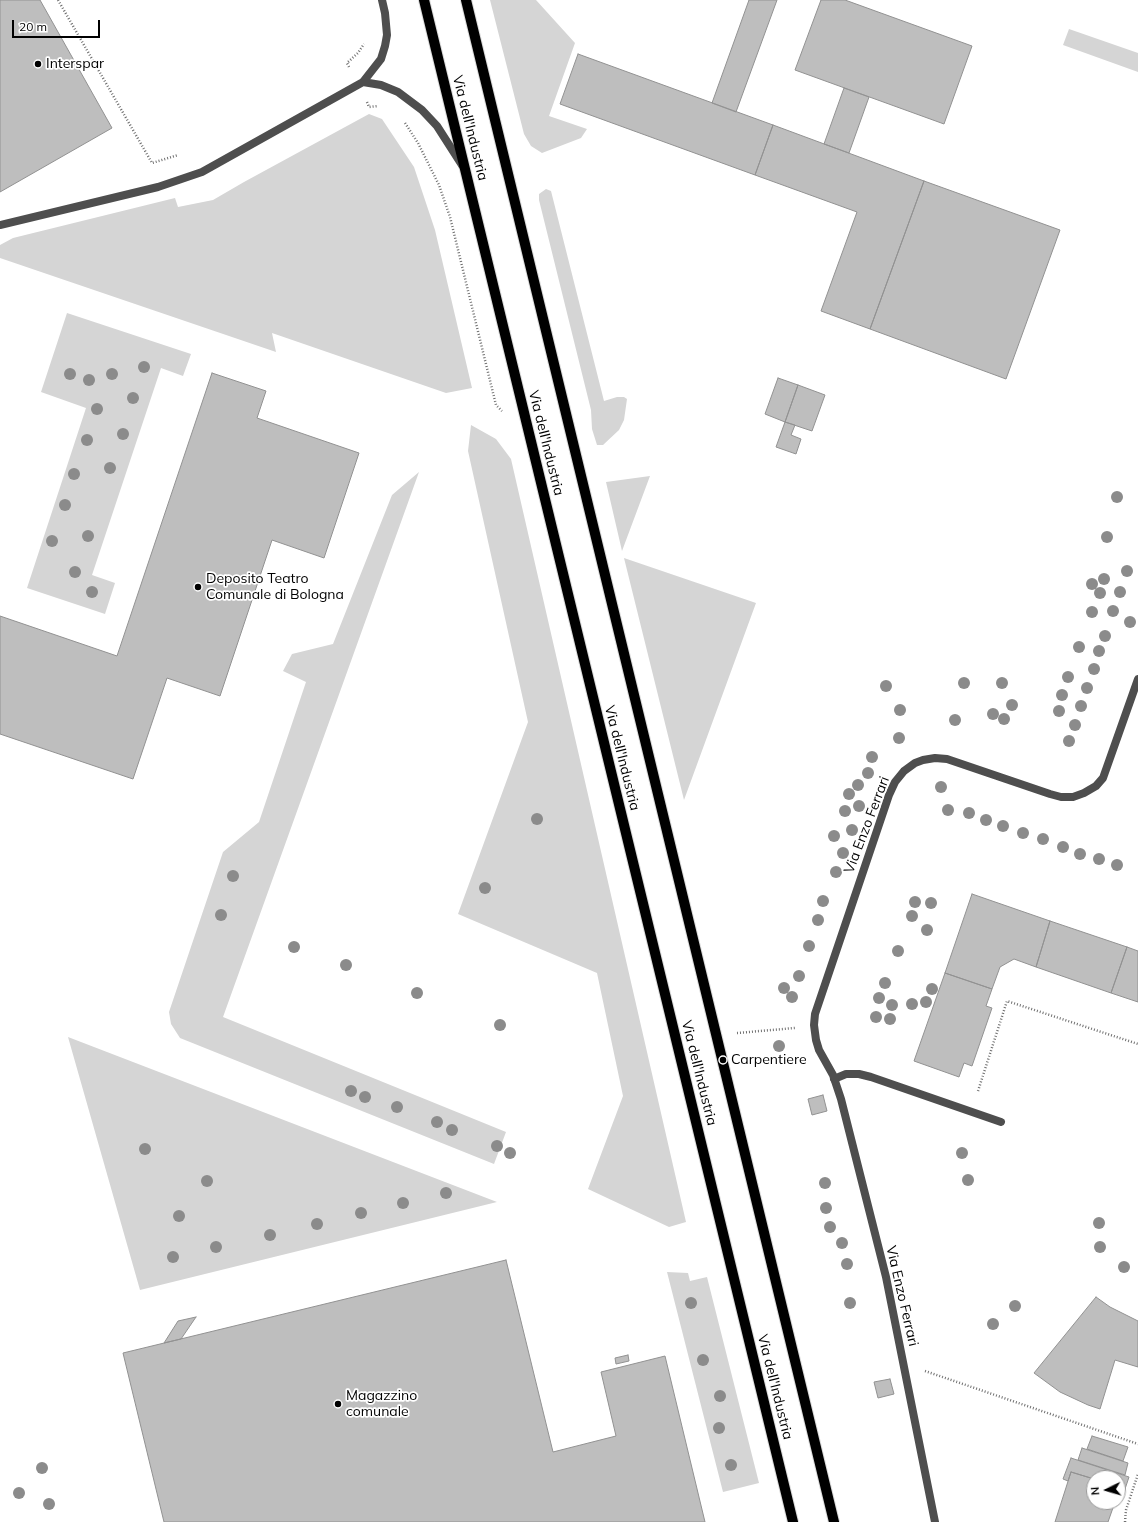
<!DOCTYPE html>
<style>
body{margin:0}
#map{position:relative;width:1138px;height:1522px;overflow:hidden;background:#fff;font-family:Mulish,sans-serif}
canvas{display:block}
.north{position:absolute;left:1086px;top:1470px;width:40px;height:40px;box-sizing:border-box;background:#fff;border:1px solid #999;border-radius:50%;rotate:265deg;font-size:11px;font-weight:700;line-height:16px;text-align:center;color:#000}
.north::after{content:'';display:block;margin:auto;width:14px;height:18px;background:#000;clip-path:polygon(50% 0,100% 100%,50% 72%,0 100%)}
.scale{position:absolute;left:12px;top:20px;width:88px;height:18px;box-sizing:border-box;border:2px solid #000;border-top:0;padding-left:5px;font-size:12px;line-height:14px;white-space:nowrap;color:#000;-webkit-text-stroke:3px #fff;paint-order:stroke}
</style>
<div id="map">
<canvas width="1138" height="1522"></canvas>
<div class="north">N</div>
<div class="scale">20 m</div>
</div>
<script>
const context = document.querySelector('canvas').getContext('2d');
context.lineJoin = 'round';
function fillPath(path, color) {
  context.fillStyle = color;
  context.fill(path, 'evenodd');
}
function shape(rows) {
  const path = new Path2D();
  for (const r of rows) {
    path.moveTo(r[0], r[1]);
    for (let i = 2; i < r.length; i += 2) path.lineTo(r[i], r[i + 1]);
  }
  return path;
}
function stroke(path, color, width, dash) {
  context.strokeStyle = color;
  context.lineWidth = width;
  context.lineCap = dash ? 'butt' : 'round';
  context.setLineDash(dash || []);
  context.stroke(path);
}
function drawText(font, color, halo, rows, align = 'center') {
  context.font = font + ' Mulish,sans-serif';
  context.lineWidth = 3.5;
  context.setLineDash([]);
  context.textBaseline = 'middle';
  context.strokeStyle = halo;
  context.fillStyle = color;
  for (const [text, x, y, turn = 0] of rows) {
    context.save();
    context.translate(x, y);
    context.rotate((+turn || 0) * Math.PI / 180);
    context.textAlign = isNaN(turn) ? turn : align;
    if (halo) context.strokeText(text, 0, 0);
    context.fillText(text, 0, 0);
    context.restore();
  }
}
fillPath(shape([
 [490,0,536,0,575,43,549,116,587,129,581,138,542,153,531,146,524,134],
 [1069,29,1138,53,1138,72,1063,45],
 [369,114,382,119,414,167,435,230,472,388,446,393,272,333,276,352,0,258,0,245,13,238,175,198,178,207,213,200,244,182],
 [546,189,551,191,604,401,617,397,624,397,627,399,624,420,619,430,603,445,597,445,592,429,591,410,539,200,539,194],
 [67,313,191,354,183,376,161,368,92,575,115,583,105,614,27,588,86,408,41,392],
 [471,425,496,439,511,459,686,1222,669,1227,588,1189,623,1096,597,973,458,914,528,722,468,451],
 [419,472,223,1017,506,1132,494,1164,180,1038,171,1024,169,1012,223,852,259,822,306,682,283,671,292,654,333,644,392,495],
 [650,476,622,551,606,482],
 [624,558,756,603,684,800],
 [68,1037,497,1202,140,1290],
 [667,1272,688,1273,690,1281,707,1277,759,1483,723,1492]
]), '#d5d5d5');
const building = shape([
 [0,0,40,0,112,128,0,192,0,0],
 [749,0,777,0,736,112,712,103,749,0],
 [821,0,845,0,972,46,944,124,795,70,821,0],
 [578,54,773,125,755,175,560,104,578,54],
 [844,88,869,97,849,153,824,144,844,88],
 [773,125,924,181,870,329,821,311,857,212,755,175,773,125],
 [924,181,1060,230,1006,379,870,329,924,181],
 [212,373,266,391,257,418,359,453,324,558,272,540,220,696,167,678,133,779,0,734,0,616,117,656,212,373],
 [778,378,798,385,785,422,765,414,778,378],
 [798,385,825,395,812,431,785,422,798,385],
 [785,422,795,425,791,435,801,439,796,454,776,447,785,422],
 [972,894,1050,921,1036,967,1014,959,1000,967,992,989,945,973,972,894],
 [1050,921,1127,947,1111,993,1036,967,1050,921],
 [1127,947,1138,951,1138,1002,1111,993,1127,947],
 [945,973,992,989,986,1006,992,1008,972,1066,964,1063,959,1077,914,1061,945,973],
 [823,1095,827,1111,812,1115,808,1099,823,1095],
 [506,1260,553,1452,616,1436,601,1372,665,1356,705,1522,164,1522,123,1353,506,1260],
 [1096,1297,1110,1307,1138,1321,1138,1367,1115,1360,1100,1409,1088,1405,1060,1392,1034,1373,1096,1297],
 [196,1317,181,1339,164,1343,178,1321,196,1317],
 [628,1355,629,1361,616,1364,615,1358,628,1355],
 [890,1379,894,1394,878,1398,874,1382,890,1379],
 [1092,1436,1128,1447,1123,1461,1087,1449,1092,1436],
 [1082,1448,1128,1463,1125,1475,1078,1460,1082,1448],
 [1071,1458,1129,1477,1121,1501,1118,1500,1120,1488,1118,1487,1118,1478,1094,1478,1094,1479,1071,1472,1068,1481,1063,1479,1071,1458],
 [1071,1472,1094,1479,1094,1502,1115,1502,1108,1522,1055,1522,1071,1472]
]);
fillPath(building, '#bebebe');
stroke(building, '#929292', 1);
const primary = shape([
 [424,0,793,1522],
 [466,0,834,1522]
]);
stroke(primary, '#dbdbdb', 12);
stroke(shape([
 [58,0,152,163,178,155],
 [349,67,347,63,358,53,364,44],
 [367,102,369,107,378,106],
 [405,123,418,143,439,185,450,217,496,405,502,411],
 [737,1033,795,1028],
 [978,1091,1007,1001,1138,1044],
 [925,1371,1138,1444],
 [1125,1522,1126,1510,1138,1474]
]), '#707070', 2.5, [1, 2]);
stroke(shape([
 [363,82,381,85,398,92,422,110,437,126,462,165],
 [0,225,158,187,202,172,363,82,381,59,385,46,387,35,385,13,382,0],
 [834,1079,846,1074,859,1074,871,1077,1001,1122]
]), '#4e4e4e', 8);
stroke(shape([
 [935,1522,886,1277,841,1099,833,1075,819,1050,816,1040,814,1025,815,1014,889,795,895,782,904,771,915,763,923,760,935,758,947,759,1050,794,1061,797,1073,797,1084,793,1096,786,1103,778,1138,679]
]), '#4e4e4e', 8);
stroke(primary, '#000', 10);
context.fillStyle = '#8b8b8b';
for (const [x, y] of [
 [144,367],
 [70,374],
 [112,374],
 [89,380],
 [133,398],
 [97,409],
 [123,434],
 [87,440],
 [110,468],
 [74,474],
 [1117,497],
 [65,505],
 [88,536],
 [1107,537],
 [52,541],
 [1127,571],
 [75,572],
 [1104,579],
 [1092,584],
 [92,592],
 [1120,592],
 [1100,593],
 [1113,611],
 [1092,612],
 [1130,622],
 [1105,636],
 [1079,647],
 [1099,651],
 [1094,669],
 [1068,677],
 [964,683],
 [1002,683],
 [886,686],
 [1087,688],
 [1062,695],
 [1012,705],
 [1081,706],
 [900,710],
 [1059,711],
 [993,714],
 [1004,719],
 [955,720],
 [1075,725],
 [899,738],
 [1069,741],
 [872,757],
 [868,773],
 [858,785],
 [941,787],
 [849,794],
 [859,806],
 [948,810],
 [845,811],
 [969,813],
 [537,819],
 [986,820],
 [1003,826],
 [852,830],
 [1023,833],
 [834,836],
 [1043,839],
 [1063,847],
 [843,853],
 [1080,854],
 [1099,859],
 [1117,865],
 [836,872],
 [233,876],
 [485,888],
 [823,901],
 [915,902],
 [931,903],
 [221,915],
 [912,916],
 [818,920],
 [927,930],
 [809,946],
 [294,947],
 [898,951],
 [346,965],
 [799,976],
 [885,983],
 [784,988],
 [932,989],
 [417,993],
 [792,997],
 [879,998],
 [926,1002],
 [912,1004],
 [892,1005],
 [876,1017],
 [890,1019],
 [500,1025],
 [779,1046],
 [351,1091],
 [365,1097],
 [397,1107],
 [437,1122],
 [452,1130],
 [497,1146],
 [145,1149],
 [510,1153],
 [962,1153],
 [968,1180],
 [207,1181],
 [825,1183],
 [446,1193],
 [403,1203],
 [826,1208],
 [361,1213],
 [179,1216],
 [1099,1223],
 [317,1224],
 [830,1227],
 [270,1235],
 [842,1243],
 [216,1247],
 [1100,1247],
 [173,1257],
 [847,1264],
 [1124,1267],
 [691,1303],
 [850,1303],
 [1015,1306],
 [993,1324],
 [703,1360],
 [720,1396],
 [719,1428],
 [731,1465],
 [42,1468],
 [19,1493],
 [49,1504]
]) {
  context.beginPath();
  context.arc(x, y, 6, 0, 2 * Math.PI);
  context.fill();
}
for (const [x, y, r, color] of [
 [38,64,4,"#000"],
 [198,587,4,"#000"],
 [723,1060,4,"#000"],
 [338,1404,4,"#000"]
]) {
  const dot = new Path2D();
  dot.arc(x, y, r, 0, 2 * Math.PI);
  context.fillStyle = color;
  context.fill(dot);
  stroke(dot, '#fff', 1.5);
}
drawText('14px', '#000', '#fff', [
 ["Interspar",46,64],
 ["Deposito Teatro",206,579],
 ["Comunale di Bologna",206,595],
 ["Carpentiere",731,1060],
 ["Magazzino",346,1396],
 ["comunale",346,1412]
], 'left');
drawText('14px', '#000', '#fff', [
 ["Via dell'Industria",470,128,76],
 ["Via dell'Industria",546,443,76],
 ["Via dell'Industria",622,758,76],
 ["Via Enzo Ferrari",867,825,-69],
 ["Via dell'Industria",699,1073,76],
 ["Via Enzo Ferrari",902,1296,77],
 ["Via dell'Industria",775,1387,76]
]);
</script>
